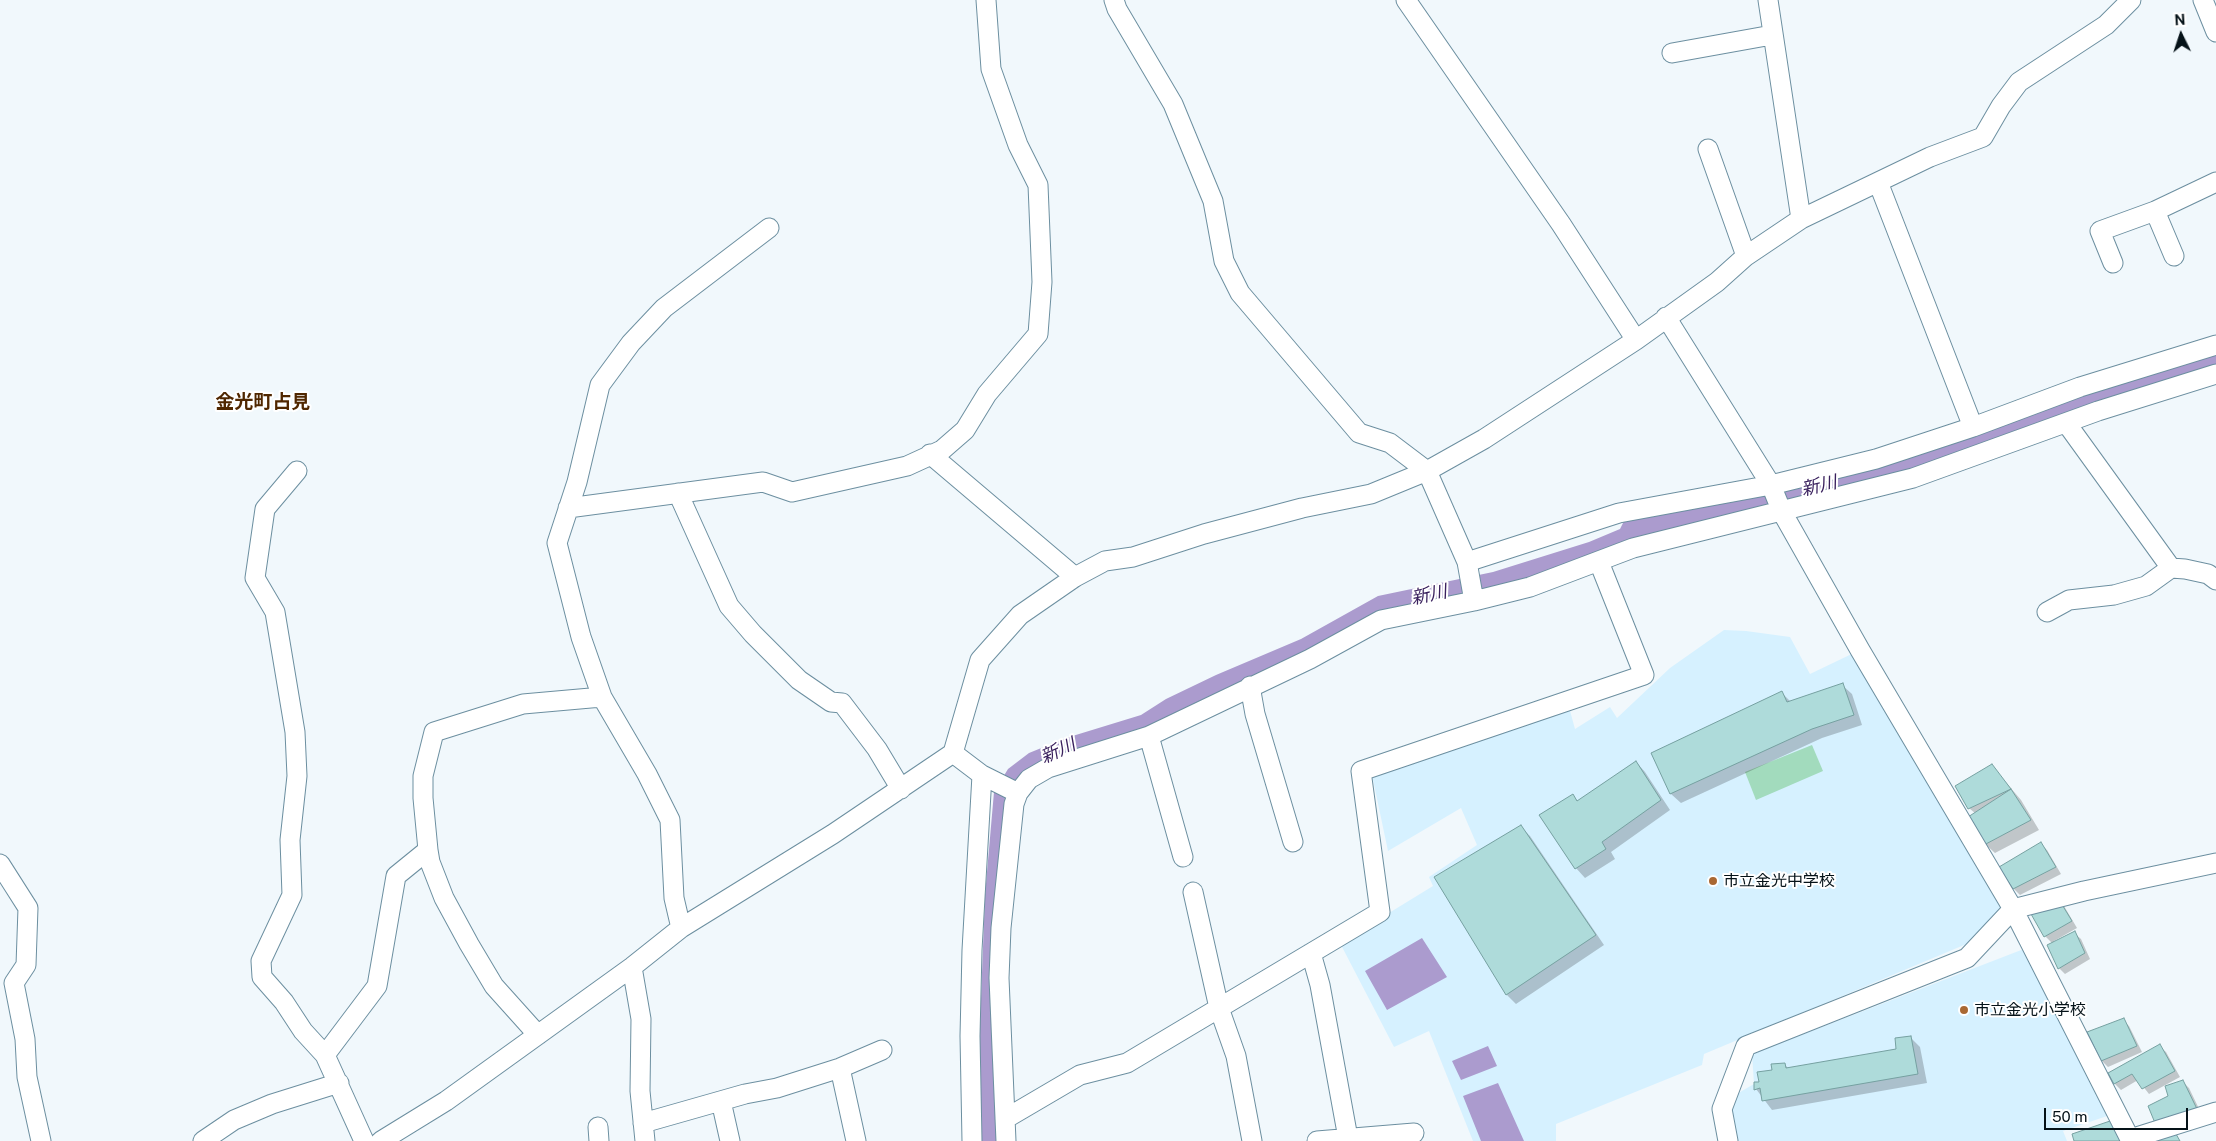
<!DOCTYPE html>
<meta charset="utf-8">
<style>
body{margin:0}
#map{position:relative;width:2216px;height:1141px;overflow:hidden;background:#f1f8fc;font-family:"Public Sans",sans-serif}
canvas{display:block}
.north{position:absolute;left:2156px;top:10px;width:50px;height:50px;-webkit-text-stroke:4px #fff;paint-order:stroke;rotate:356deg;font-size:14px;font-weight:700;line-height:20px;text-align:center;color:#051218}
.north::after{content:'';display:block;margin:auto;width:18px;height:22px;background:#051218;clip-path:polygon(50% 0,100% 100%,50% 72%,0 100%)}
.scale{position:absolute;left:2044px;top:1108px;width:144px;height:22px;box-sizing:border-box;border:2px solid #051218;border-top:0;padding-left:6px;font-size:15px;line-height:18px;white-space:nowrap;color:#051218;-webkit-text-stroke:4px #fff;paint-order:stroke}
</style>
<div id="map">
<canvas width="2216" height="1141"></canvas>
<div class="north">N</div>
<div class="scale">50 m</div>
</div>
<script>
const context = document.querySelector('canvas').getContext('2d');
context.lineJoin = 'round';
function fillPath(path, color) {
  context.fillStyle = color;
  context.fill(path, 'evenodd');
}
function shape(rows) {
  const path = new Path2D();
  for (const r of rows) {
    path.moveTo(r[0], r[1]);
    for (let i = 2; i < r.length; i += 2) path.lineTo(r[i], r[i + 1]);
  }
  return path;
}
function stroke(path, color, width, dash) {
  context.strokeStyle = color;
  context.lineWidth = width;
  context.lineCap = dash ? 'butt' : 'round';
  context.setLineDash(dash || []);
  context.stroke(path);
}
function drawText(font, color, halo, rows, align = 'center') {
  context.font = font + ' "Public Sans","Noto Sans JP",sans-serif';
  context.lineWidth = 4;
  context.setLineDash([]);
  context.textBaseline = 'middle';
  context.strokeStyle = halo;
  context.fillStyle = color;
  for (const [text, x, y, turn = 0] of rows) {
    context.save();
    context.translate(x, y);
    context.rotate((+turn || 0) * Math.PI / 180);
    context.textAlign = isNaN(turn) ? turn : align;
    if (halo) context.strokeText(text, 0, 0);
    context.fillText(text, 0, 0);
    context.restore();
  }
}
fillPath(shape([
 [1724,630,1746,631,1790,637,1810,674,1860,650,2008,905,1976,940,1704,1054,1702,1065,1556,1124,1556,1141,1473,1141,1429,1031,1394,1047,1340,943,1433,886,1429,877,1477,845,1461,808,1388,851,1372,775,1569,707,1575,729,1610,707,1617,718,1670,668],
 [2029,947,2113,1114,2063,1131,2067,1141,1737,1141,1728,1099,1754,1084,1752,1054]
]), '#d6f1ff');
fillPath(shape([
 [1812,745,1823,771,1756,800,1745,772]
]), '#a2dbbd');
fillPath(shape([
 [2216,351,2216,369,1907,475,1526,582,1477,593,1301,659,1018,785,998,1141,980,1141,980,1025,985,895,994,792,1008,769,1029,753,1066,738,1141,715,1166,699,1216,675,1301,639,1378,596,1493,572,1589,542,1620,529,1624,521],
 [1422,938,1447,977,1387,1010,1365,971],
 [1488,1046,1497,1066,1461,1080,1452,1061],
 [1498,1083,1524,1141,1481,1141,1463,1096]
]), '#ab9bce');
fillPath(shape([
 [1842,685,1852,694,1862,725,1822,738,1681,803,1671,794,1653,754,1781,692,1791,702],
 [1636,762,1645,772,1670,810,1611,852,1615,859,1585,878,1576,868,1573,796,1578,801],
 [1992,766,2021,800,2039,830,1995,853,1985,844,1976,814,1969,808],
 [1520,826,1530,836,1604,945,1516,1004,1507,995,1436,878],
 [2041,844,2047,850,2061,874,2020,895,2014,889],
 [2058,900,2064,906,2077,928,2054,941,2055,943,2074,933,2081,939,2090,959,2065,974,2059,968,2053,944,2045,936],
 [2123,1020,2129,1026,2142,1052,2108,1067,2102,1061,2089,1033],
 [1910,1037,1920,1047,1927,1083,1772,1110,1756,1089,1760,1083,1784,1064,1789,1069,1897,1050],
 [2159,1046,2166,1052,2180,1077,2149,1094,2138,1080,2121,1090,2115,1084,2109,1074],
 [2183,1082,2189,1088,2202,1115,2170,1096]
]), '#0003');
const building = shape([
 [1843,683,1854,715,1812,729,1670,794,1651,753,1782,691,1787,702,1843,683],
 [1636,761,1661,800,1602,842,1606,849,1575,869,1539,815,1573,794,1577,801,1636,761],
 [1992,764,2011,789,1968,809,1955,786,1992,764],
 [2011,789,2031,820,1984,845,1968,817,2011,789],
 [1521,825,1596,935,1506,995,1434,877,1521,825],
 [2041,842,2056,867,2013,889,1999,867,2041,842],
 [2058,898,2072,921,2044,937,2031,914,2058,898],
 [2075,931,2085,953,2058,969,2047,945,2075,931],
 [2124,1018,2137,1046,2101,1061,2087,1032,2124,1018],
 [1911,1036,1918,1074,1762,1101,1760,1088,1754,1090,1754,1082,1759,1082,1757,1072,1772,1070,1771,1064,1785,1063,1786,1068,1896,1049,1895,1038,1911,1036],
 [2160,1044,2175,1071,2142,1089,2132,1074,2114,1084,2108,1073,2160,1044],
 [2183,1080,2197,1109,2155,1123,2148,1106,2168,1096,2165,1086,2183,1080],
 [2113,1120,2124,1141,2074,1141,2072,1134,2113,1120],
 [2176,1134,2180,1141,2144,1141,2176,1134]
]);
fillPath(building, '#aedbda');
stroke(building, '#76a1a1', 1);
const minor = shape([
 [1114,0,1117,9,1173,104,1213,201,1224,261,1240,293,1359,433,1390,443,1427,471,1467,562,1619,513,1771,485,1876,459,1973,427,2080,387,2216,345],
 [1406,0,1561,224,1636,340],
 [1768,0,1801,219],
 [2203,0,2216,32],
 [1672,53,1772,35],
 [1708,149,1746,256],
 [1878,182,1973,427],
 [2155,211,2174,256],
 [2113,263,2100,231,2155,211,2216,182],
 [1666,317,1771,485,1782,512,1860,650,2013,909,2131,1141],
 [2067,424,2171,568,2185,569,2208,574,2216,580],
 [930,454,1075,577],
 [297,471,265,509,255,578,275,612,295,732,297,776,290,840,292,895,261,961,262,977,284,1002,303,1031,325,1055,364,1141],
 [678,493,729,606,753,634,799,680,831,702,842,703,877,749,901,789],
 [568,508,763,482,792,492,907,466,942,450,965,430,987,394,1038,334,1042,282,1038,185,1018,145,991,69,986,0],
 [1467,562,1474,601],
 [2047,612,2069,600,2114,595,2146,586,2171,568],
 [1250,686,1255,714,1293,842],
 [1149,736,1183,857],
 [953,753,980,660,1020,615,1075,577,1105,561,1133,557,1204,534,1302,508,1371,494,1427,471,1484,439,1636,340,1717,282,1746,256,1801,219,1930,157,1983,137,2001,106,2019,82,2106,25,2131,0],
 [428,850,430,862,444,898,469,944,494,986,538,1035],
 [0,864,28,908,26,965,14,983,25,1039,27,1077,41,1141],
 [1193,892,1219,1008,1236,1056,1252,1141],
 [681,928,674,898,670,820,647,774,602,697,581,637,557,543,577,482,600,385,631,343,664,308,769,228],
 [1311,953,1320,985,1348,1138],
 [632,967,641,1019,640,1091,645,1141],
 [325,1055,377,986,396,876,428,850,423,798,423,776,434,732,523,704,602,697],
 [840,1068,856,1141],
 [721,1101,730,1141],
 [1005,1119,1080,1075,1127,1063,1380,912,1361,771,1644,675,1599,562],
 [643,1123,745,1094,777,1088,840,1068,882,1050],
 [598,1127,599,1141],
 [2130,1139,2216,1112],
 [203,1141,234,1120,272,1104,339,1083],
 [381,1141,446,1101,632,967,681,928,833,834,953,753,982,775,1018,793],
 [972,1141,970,1036,972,950,982,775],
 [1006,1141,999,978,1001,928,1014,804,1018,793,1029,779,1048,768,1149,736,1310,659,1381,620,1474,601,1530,587,1633,548,1913,478,2098,411,2216,374],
 [1317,1141,1414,1133],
 [1728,1141,1722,1109,1746,1046,1967,958,2013,909,2084,891,2216,863]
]);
stroke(minor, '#6c8fa0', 21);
stroke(minor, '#fff', 19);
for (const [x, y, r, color] of [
 [1713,881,5,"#a96833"],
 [1964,1010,5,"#a96833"]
]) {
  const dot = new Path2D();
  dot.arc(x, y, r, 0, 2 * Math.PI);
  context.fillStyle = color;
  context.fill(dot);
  stroke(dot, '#fff', 2);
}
drawText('16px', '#051218', '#fff', [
 ["市立金光中学校",1723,881],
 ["市立金光小学校",1974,1010]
], 'left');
drawText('italic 18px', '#39205d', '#fff', [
 ["新川",1819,486,-13],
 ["新川",1429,595,-12],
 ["新川",1058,751,-24]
]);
drawText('bold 19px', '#502700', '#fff', [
 ["金光町占見",263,402]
]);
</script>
